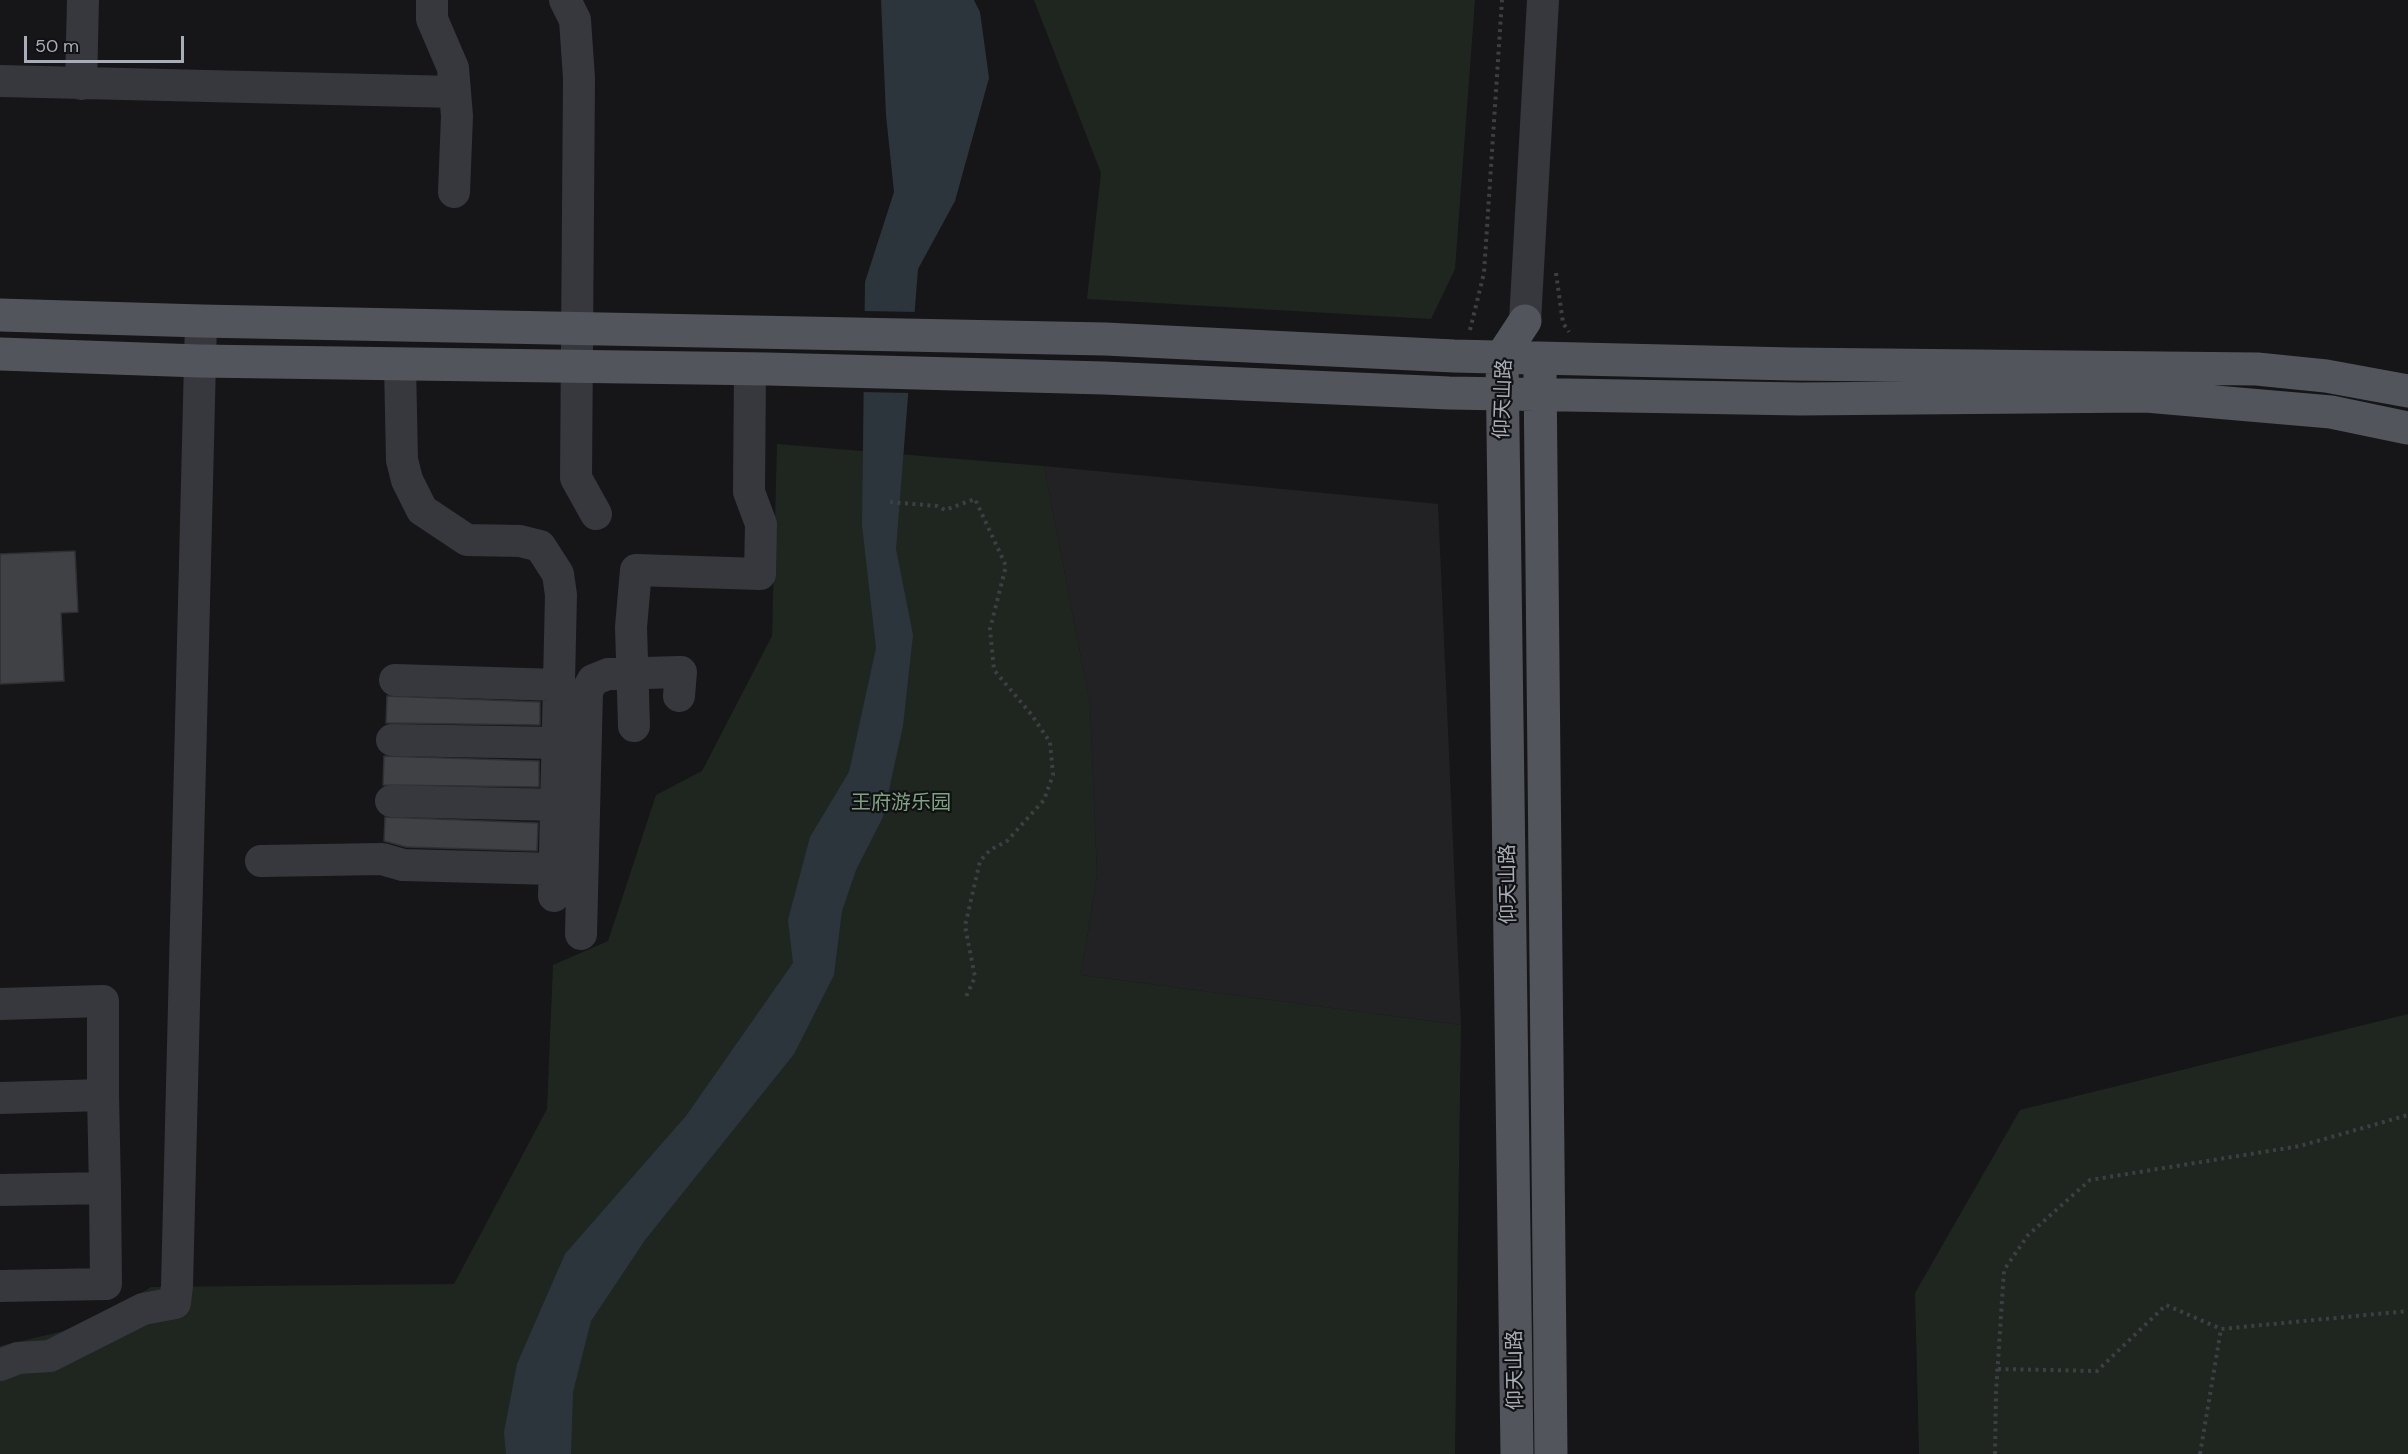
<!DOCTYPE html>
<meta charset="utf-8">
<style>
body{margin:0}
#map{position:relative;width:2408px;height:1454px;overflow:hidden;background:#161618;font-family:"DM Sans",sans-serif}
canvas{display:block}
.scale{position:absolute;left:24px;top:36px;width:160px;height:27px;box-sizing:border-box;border:3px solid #a8adb8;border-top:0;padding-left:8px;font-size:18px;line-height:21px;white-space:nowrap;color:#a8adb8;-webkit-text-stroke:4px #111113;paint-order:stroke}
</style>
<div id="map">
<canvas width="2408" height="1454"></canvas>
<div class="scale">50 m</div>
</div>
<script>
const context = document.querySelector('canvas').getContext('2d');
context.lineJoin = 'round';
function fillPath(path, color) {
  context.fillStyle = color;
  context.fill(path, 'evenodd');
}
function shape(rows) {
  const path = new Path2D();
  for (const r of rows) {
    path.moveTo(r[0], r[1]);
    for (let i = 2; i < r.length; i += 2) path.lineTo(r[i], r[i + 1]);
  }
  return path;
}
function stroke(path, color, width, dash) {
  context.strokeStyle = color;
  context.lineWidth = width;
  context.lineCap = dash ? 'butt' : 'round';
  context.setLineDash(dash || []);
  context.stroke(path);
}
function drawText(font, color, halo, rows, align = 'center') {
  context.font = font + ' "DM Sans","Noto Sans SC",sans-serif';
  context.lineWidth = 4.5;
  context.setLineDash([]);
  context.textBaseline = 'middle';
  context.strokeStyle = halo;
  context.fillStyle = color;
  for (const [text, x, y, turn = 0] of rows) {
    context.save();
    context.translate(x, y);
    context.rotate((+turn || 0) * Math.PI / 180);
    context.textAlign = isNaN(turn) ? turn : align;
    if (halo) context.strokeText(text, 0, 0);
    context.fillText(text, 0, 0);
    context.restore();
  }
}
fillPath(shape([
 [1044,466,1438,504,1461,1025,1081,975,1097,875,1090,704]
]), '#222225');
fillPath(shape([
 [1034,0,1475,0,1455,269,1431,319,1087,299,1101,173],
 [777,444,1044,466,1090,704,1097,875,1081,975,1461,1025,1455,1454,0,1454,0,1346,85,1326,151,1287,454,1284,547,1109,553,965,608,941,656,795,702,771,772,636],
 [2408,1014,2408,1454,1919,1454,1915,1293,2020,1110]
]), '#1e261f');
fillPath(shape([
 [881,0,974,0,980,12,989,78,955,201,918,269,896,549,913,635,903,726,883,817,856,870,842,911,834,975,794,1054,645,1240,591,1321,573,1392,571,1454,506,1454,504,1432,517,1364,565,1254,686,1116,793,963,788,920,810,837,849,772,876,648,862,525,865,282,894,192,886,115]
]), '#2c353c');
fillPath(shape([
 [862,311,918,312,911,393,861,392]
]), '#161618');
const building = shape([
 [75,551,78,612,61,613,64,681,0,684,0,554,75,551],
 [387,696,540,702,540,725,386,723,387,696],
 [384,756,539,761,539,787,383,785,384,756],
 [385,817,538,823,537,851,406,847,384,841,385,817]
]);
fillPath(building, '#404145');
stroke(building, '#303034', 1.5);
stroke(shape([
 [1556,273,1563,323,1569,332],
 [1470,330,1484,273,1502,0],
 [890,502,937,506,945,510,975,499,1006,566,990,629,994,670,1031,714,1050,742,1053,775,1044,800,1007,841,990,850,980,861,965,926,975,977,965,999],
 [1998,1369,2097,1371,2166,1305,2221,1329,2408,1311],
 [1995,1454,1996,1392,2004,1270,2028,1235,2090,1180,2300,1146,2408,1115],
 [2200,1454,2221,1329]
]), '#3d3f44', 4, [3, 4.5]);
stroke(shape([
 [432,0,432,19,453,68,457,116,454,192],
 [565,0,575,20,579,78,576,478,596,514],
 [0,81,455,92],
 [81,84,83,0],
 [1525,321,1543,0],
 [400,364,402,460,407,480,422,510,467,540,520,541,540,546,558,574,561,595,554,896],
 [395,680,558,685],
 [634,726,631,627,636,570,760,574,761,524,749,492,750,369],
 [392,740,557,743],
 [391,801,556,805],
 [261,861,382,859,403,865,554,869],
 [581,934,587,691,593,680,608,674,681,672,679,696],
 [0,1004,103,1001,103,1095,0,1098],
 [103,1095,105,1188],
 [0,1190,105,1188,106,1284,0,1286],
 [0,1365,18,1358,50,1356,143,1309,175,1303,177,1286,201,321]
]), '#37383d', 32);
stroke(shape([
 [0,315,201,321,1105,339,1454,356,1791,364,2257,369,2326,376,2408,391],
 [0,354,199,361,768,369,1104,378,1449,393,1800,399,2146,396,2331,412,2408,428],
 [1540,371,1551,1454],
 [1517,1454,1502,356,1525,321]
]), '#53555c', 33);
drawText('20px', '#a8adb8', '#111113', [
 ["仰天山路",1504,399,-88],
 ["仰天山路",1509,884,-91],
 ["仰天山路",1516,1370,-91]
]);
drawText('20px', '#7fa381', '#111113', [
 ["王府游乐园",901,804]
]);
</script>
